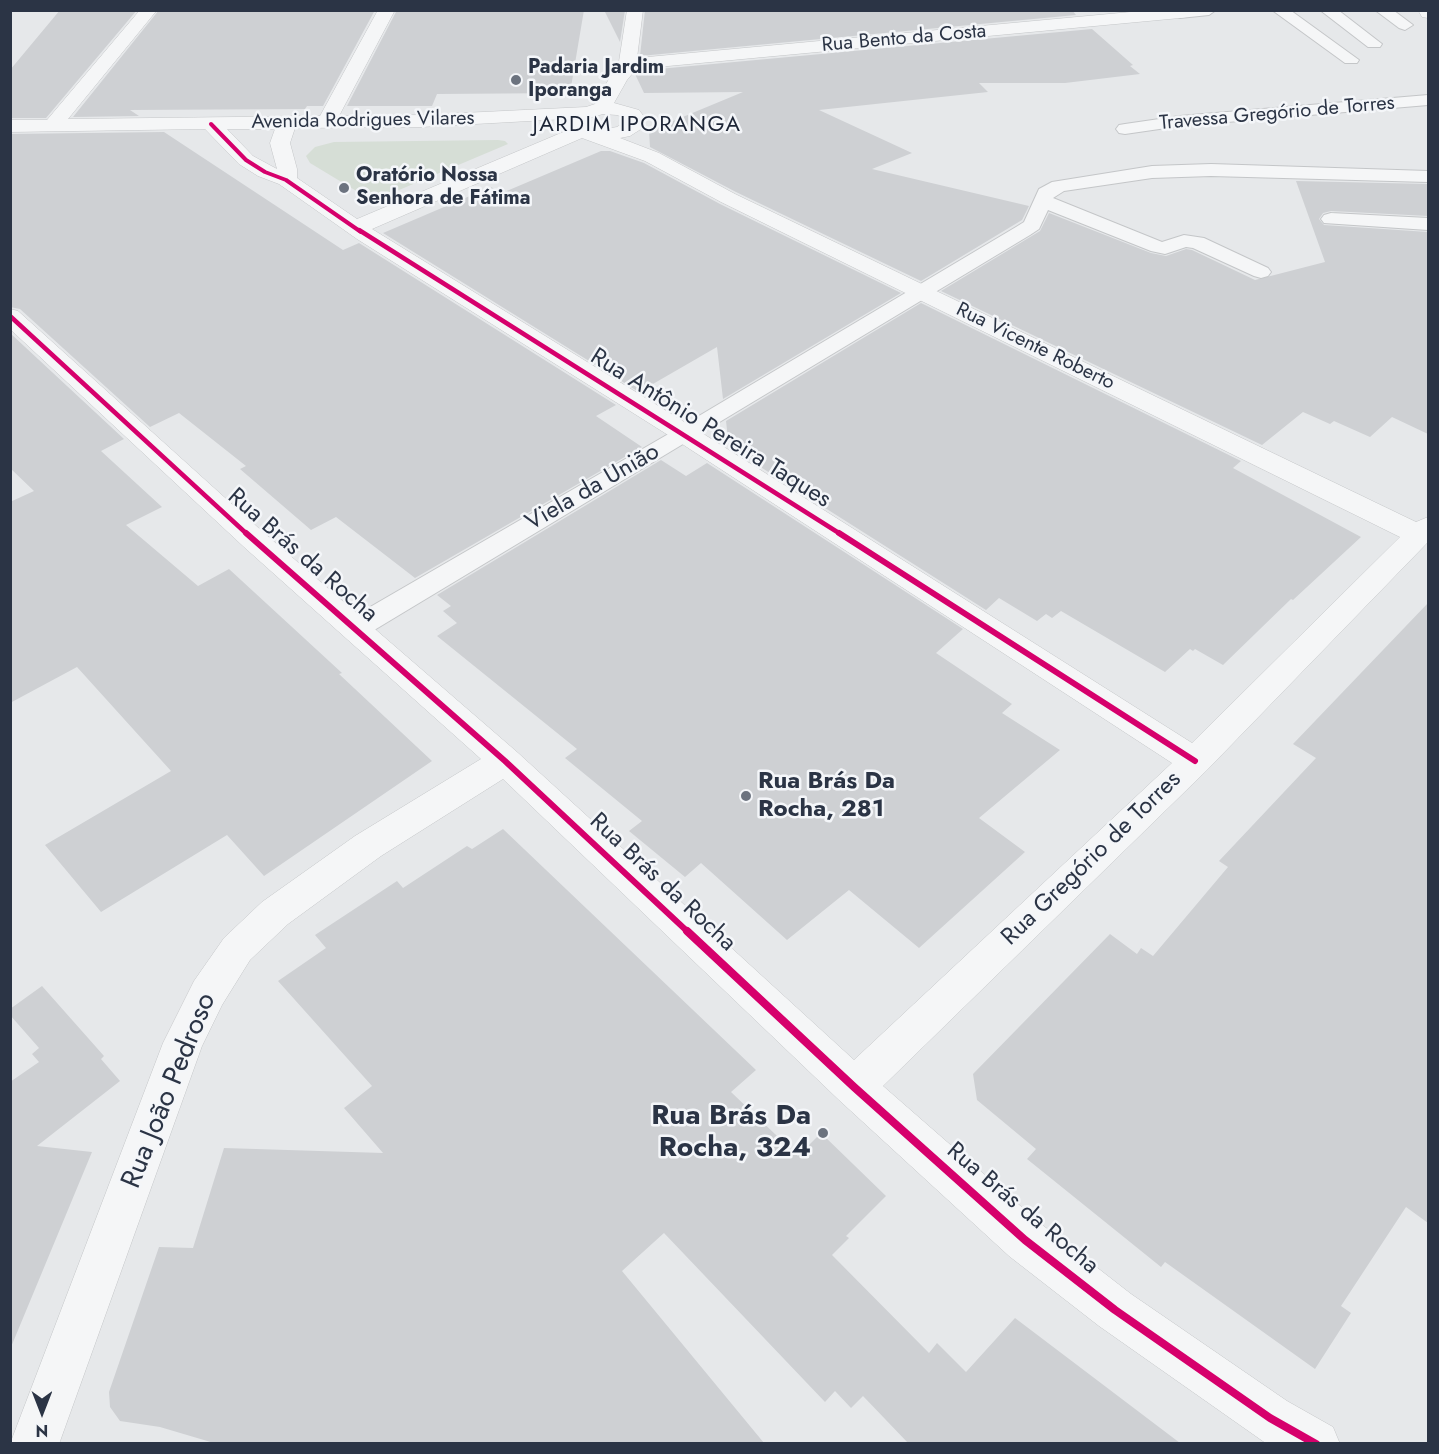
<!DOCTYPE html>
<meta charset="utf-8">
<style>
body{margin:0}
#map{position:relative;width:1439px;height:1454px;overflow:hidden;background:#e6e8ea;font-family:Jost,sans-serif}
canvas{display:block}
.frame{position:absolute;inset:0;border:12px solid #2b3445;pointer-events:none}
.north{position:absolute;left:12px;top:1382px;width:60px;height:60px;-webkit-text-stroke:4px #f4f6f9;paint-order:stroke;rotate:180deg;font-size:16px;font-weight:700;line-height:24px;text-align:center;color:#2b3445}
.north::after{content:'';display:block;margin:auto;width:21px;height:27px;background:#2b3445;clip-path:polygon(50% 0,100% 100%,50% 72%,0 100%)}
</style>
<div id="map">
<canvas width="1439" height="1454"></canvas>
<div class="frame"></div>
<div class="north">N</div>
</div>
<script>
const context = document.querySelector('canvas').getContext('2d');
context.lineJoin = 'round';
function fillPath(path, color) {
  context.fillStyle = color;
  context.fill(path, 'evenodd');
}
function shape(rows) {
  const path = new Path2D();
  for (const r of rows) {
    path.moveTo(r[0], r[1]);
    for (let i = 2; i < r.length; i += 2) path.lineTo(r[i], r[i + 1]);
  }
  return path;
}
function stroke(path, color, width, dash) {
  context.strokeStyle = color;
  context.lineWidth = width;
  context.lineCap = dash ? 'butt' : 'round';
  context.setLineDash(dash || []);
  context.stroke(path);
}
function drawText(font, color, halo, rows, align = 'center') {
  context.font = font + ' Jost,sans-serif';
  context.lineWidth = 5;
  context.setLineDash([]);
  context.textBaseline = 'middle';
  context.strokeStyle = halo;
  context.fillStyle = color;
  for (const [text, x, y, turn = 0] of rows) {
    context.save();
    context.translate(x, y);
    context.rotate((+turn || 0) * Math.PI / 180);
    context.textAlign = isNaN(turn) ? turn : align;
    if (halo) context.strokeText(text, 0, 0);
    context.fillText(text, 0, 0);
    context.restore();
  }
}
fillPath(shape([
 [498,140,505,141,508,144,373,201,310,163,306,156,315,147,334,142]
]), '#d6ded6');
fillPath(shape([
 [60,10,137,10,46,118,10,118,10,70],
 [159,10,375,10,323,106,307,106,305,109,130,110,139,116,73,117],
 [397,10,584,10,570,93,437,94,432,106,347,106],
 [604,10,625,10,620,42],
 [645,10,1072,10,1076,15,640,56],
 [1092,29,1133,65,1130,66,1140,74,1065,83,979,83,988,92,819,110,912,153,872,169,1029,206,1022,220,921,281,736,192,650,147,649,131,743,92,644,93,635,74,637,71],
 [164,132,343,250,359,243,616,405,596,416,642,447,415,578,336,517,311,530,240,469,246,466,179,413,150,427,20,309,10,307,10,134],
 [601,151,610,151,644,163,720,204,901,293,723,399,717,347,639,392,383,233,491,187,502,193],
 [1296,181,1428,184,1428,216,1331,211,1323,213,1319,219,1324,225,1428,232,1428,434,1392,417,1370,437,1334,421,1330,424,1303,412,1262,445,941,291,1040,231,1049,213,1151,253,1166,256,1186,249,1192,250,1255,280,1325,262],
 [921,303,1241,461,1233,468,1361,537,1293,600,1291,599,1223,665,1195,649,1193,651,1190,649,1165,672,1061,611,1052,618,1046,614,1037,621,999,598,986,610,729,447,726,421],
 [10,333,124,439,101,451,162,507,126,525,198,586,229,569,342,673,339,674,432,761,264,876,227,835,101,912,45,845,171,771,77,667,10,703,10,502,34,491,10,468],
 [661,460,686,476,707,463,963,629,936,653,1012,704,1002,713,1060,750,979,818,1025,852,919,948,849,890,787,940,701,863,685,877,629,831,642,821,565,758,577,749,437,636,457,623,443,611,451,606,437,595],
 [1428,603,1428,1223,1406,1207,1341,1306,1351,1313,1315,1369,1165,1262,1161,1267,1027,1159,1036,1149,977,1100,973,1074,1110,934,1137,954,1141,948,1153,956,1228,867,1219,861,1316,758,1293,744],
 [503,829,756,1070,731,1092,798,1156,821,1133,886,1196,846,1236,849,1238,832,1255,929,1353,937,1343,966,1372,1015,1318,1180,1443,908,1443,863,1396,851,1408,835,1391,825,1402,664,1233,622,1271,764,1443,214,1443,160,1427,120,1421,110,1407,109,1392,159,1247,193,1248,224,1148,383,1153,344,1108,372,1086,278,981,326,948,315,935,397,881,403,888,467,846,472,849],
 [42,986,104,1056,101,1059,120,1081,37,1146,92,1152,11,1347,10,1082,39,1062,32,1054,39,1048,10,1015,10,1009]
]), '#ced0d3');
const lane = shape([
 [1174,10,1216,10,1209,15,1180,18,1175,16,1172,13,1174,10],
 [1272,10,1290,10,1359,60,1357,63,1345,63,1272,10],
 [1320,10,1338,10,1382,44,1380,47,1368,47,1320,10],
 [1375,10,1393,10,1413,25,1405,30,1399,28,1375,10],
 [1428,95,1428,105,1180,126,1125,134,1119,133,1116,129,1119,125,1125,124,1180,116,1428,95],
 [1211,164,1428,171,1428,182,1211,176,1152,178,1064,191,1053,198,1162,242,1184,235,1204,238,1268,268,1271,272,1268,276,1261,278,1254,276,1193,248,1186,247,1165,254,1151,251,1048,210,1039,229,1030,235,366,635,356,638,346,635,342,628,346,621,677,429,1016,227,1024,222,1039,189,1052,182,1152,166,1211,164],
 [1331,213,1428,218,1428,230,1324,223,1321,219,1324,215,1331,213]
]);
const street = shape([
 [140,10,157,10,68,119,320,116,378,10,395,10,339,116,421,115,586,107,595,104,610,77,618,68,627,10,643,10,637,58,1152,10,1187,10,1188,13,1186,17,1180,18,636,69,627,80,614,103,639,110,645,118,641,129,630,136,620,138,659,153,735,194,1416,522,1428,517,1428,542,1207,770,883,1086,1041,1224,1131,1294,1287,1401,1333,1427,1340,1444,1267,1444,1099,1326,1009,1256,839,1100,503,779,381,856,288,924,250,960,222,1005,202,1046,59,1444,10,1444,163,1043,194,981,224,938,262,902,355,836,481,759,244,547,10,329,10,309,18,311,264,533,517,752,854,1060,1172,763,676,440,357,239,279,184,258,176,239,164,205,129,10,132,10,120,47,120,140,10],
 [603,114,617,115,625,118,625,122,617,127,606,129,593,128,583,124,585,119,603,114],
 [566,119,563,124,568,130,357,219,297,178,297,169,290,143,295,128,421,127,566,119],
 [227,129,275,129,270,143,277,169,253,156,227,129],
 [582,138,645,161,721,202,1400,537,1192,743,694,428,372,229,582,138],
 [1418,10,1428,10,1428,18,1422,17,1418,10]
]);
stroke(lane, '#c4c6c8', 2);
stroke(street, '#c4c6c8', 1);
fillPath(lane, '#f5f6f7');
fillPath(street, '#f5f6f7');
stroke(shape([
 [211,124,246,160,265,172,286,180,361,232]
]), '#d6006c', 4);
stroke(shape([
 [359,230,842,535],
 [10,316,248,535]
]), '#d6006c', 4.5);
stroke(shape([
 [246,533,505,761,688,932],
 [839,533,1195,761]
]), '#d6006c', 6);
stroke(shape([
 [687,931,854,1087,1025,1240,1115,1310,1270,1418,1316,1444]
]), '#d6006c', 8);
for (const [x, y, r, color] of [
 [516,80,6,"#6c737f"],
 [344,188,6,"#6c737f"],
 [746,796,6,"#6c737f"],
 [823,1133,6,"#6c737f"]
]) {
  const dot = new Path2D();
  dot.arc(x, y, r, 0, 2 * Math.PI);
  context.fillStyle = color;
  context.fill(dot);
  stroke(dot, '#f4f6f9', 2);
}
drawText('20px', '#2b3445', '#f4f6f9', [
 ["Rua Bento da Costa",904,39,-5],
 ["Travessa Gregório de Torres",1277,114,-5],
 ["Avenida Rodrigues Vilares",363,121,-1],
 ["Rua Vicente Roberto",1035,347,26]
]);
drawText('bold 20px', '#2b3445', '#f4f6f9', [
 ["Padaria Jardim",528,68],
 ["Iporanga",528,91],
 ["Oratório Nossa",356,176],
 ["Senhora de Fátima",356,199]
], 'left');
context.letterSpacing = '1.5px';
drawText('22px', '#1d2536', '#f4f6f9', [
 ["JARDIM IPORANGA",637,126]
]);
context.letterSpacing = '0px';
drawText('24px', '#2b3445', '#f4f6f9', [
 ["Rua Antônio Pereira Taques",710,429,32],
 ["Viela da União",593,488,-30],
 ["Rua Brás da Rocha",302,556,41],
 ["Rua Gregório de Torres",1092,859,-44],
 ["Rua Brás da Rocha",662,883,43],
 ["Rua Brás da Rocha",1022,1209,40]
]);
drawText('bold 24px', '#2b3445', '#f4f6f9', [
 ["Rua Brás Da",758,782],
 ["Rocha, 281",758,810]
], 'left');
drawText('28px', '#2b3445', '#f4f6f9', [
 ["Rua João Pedroso",170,1091,-68]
]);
drawText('bold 28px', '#2b3445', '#f4f6f9', [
 ["Rua Brás Da",811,1117],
 ["Rocha, 324",811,1149]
], 'right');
</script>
